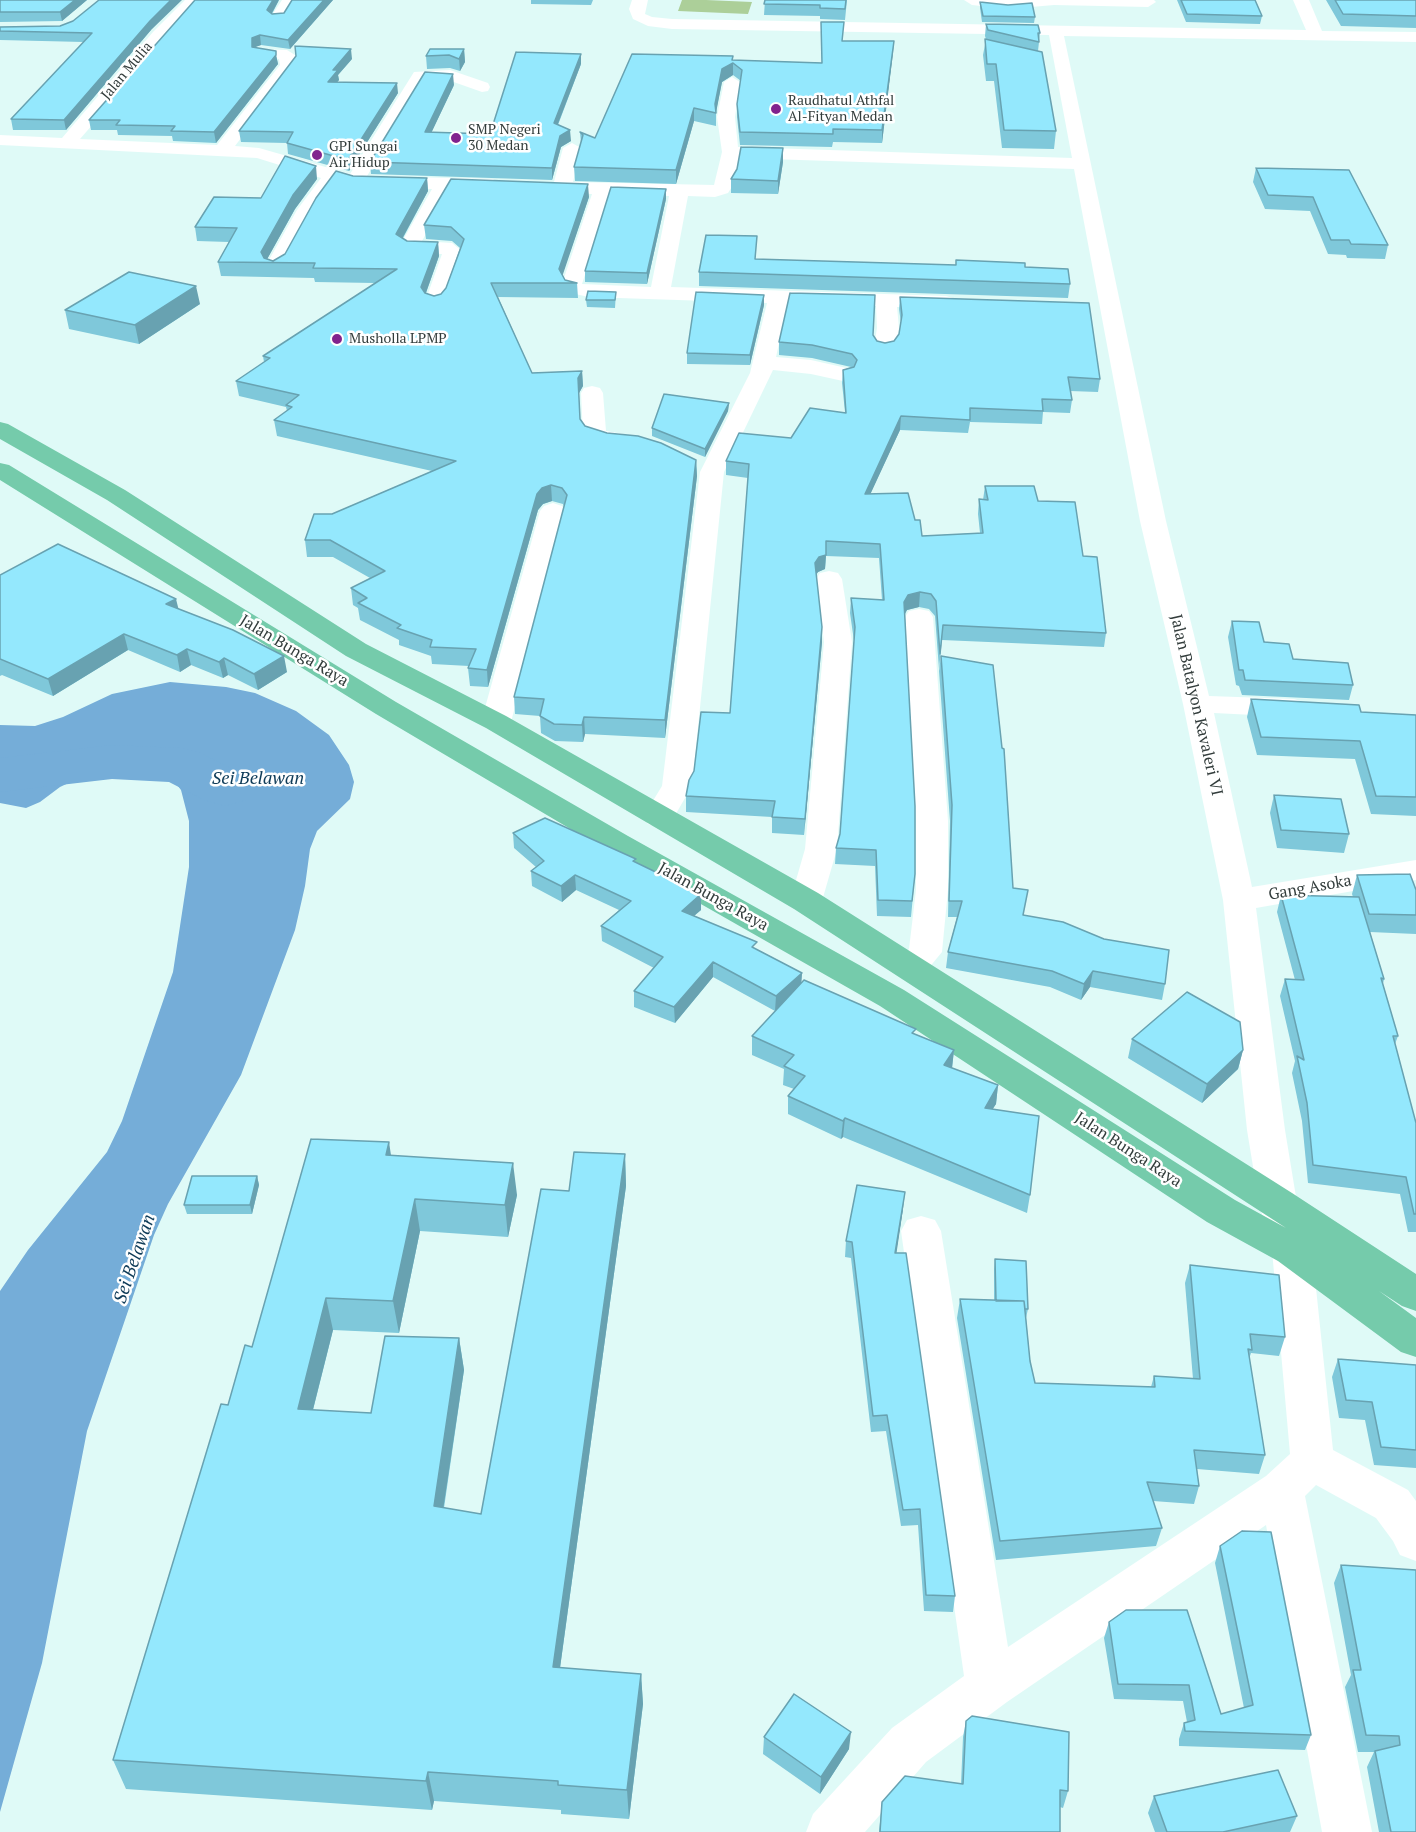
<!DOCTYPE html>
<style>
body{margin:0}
canvas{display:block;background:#dffaf7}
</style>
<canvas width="1416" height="1832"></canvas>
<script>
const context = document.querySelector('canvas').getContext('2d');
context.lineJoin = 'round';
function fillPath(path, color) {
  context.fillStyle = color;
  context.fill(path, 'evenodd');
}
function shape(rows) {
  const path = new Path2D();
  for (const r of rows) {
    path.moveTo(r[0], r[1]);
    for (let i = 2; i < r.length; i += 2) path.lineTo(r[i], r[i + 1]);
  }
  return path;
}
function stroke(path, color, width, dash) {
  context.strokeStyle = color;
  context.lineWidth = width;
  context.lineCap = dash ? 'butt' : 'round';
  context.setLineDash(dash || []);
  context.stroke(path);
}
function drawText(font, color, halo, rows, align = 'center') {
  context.font = font + ' "PT Serif",serif';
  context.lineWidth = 5;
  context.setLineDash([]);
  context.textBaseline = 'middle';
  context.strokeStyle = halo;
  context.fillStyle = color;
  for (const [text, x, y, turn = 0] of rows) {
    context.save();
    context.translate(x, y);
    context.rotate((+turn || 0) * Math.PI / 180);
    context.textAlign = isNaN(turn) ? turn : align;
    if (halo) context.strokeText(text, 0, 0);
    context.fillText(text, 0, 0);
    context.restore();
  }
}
fillPath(shape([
 [682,0,706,0,752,2,748,14,678,11]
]), '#accf99');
fillPath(shape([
 [170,682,226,687,255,693,296,711,329,735,349,765,354,782,350,799,317,831,310,849,305,886,295,930,241,1075,168,1204,154,1235,87,1431,42,1663,0,1812,0,1291,28,1250,107,1152,122,1121,173,972,189,867,189,821,181,790,174,781,163,772,142,763,98,769,60,787,40,802,26,808,0,803,0,725,35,726,63,717,112,694]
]), '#75add8');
fillPath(shape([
 [112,745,181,748,201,753,246,776,254,788,246,800,225,806,204,800,169,782,112,779,0,792,0,758,112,745]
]), '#75add8');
fillPath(shape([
 [185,0,201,0,80,139,217,145,280,65,279,59,255,55,253,52,255,49,287,50,295,55,296,65,235,146,259,148,350,174,414,72,450,70,488,83,490,87,488,91,482,92,448,80,425,81,367,176,493,179,502,185,493,191,451,189,422,241,452,243,463,252,442,306,428,306,425,302,442,254,409,253,402,251,399,247,432,189,355,187,337,182,316,211,285,267,282,271,275,273,268,271,265,267,297,210,321,178,257,158,0,145,0,135,62,138,153,32,185,0],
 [282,0,298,0,283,21,273,21,270,18,282,0],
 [632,0,648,0,645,14,652,17,672,19,1306,30,1293,0,1309,0,1322,31,1416,32,1416,42,1064,36,1166,521,1209,696,1294,699,1304,702,1308,708,1304,714,1294,717,1214,713,1252,887,1416,860,1416,880,1256,908,1285,1130,1297,1203,1312,1250,1333,1450,1408,1490,1416,1501,1416,1561,1400,1555,1393,1541,1376,1518,1316,1485,1305,1496,1372,1832,1322,1832,1266,1525,1007,1702,926,1762,865,1832,806,1832,813,1814,892,1728,964,1676,901,1231,907,1220,921,1216,935,1220,941,1231,1008,1647,1266,1476,1290,1454,1272,1250,1259,1203,1247,1130,1223,900,1183,704,1140,521,1074,169,739,158,735,182,728,193,715,197,688,196,671,287,946,296,953,298,956,302,953,306,946,308,897,307,899,328,896,347,893,352,885,354,877,352,874,347,877,328,876,306,788,303,776,357,811,360,851,369,854,374,851,379,843,381,811,374,773,370,724,472,692,786,670,824,659,827,648,824,643,817,662,786,700,472,750,373,767,303,589,297,566,292,562,284,592,194,544,193,535,187,537,183,554,182,563,148,572,143,581,148,573,182,714,185,722,152,717,117,724,82,732,77,740,82,735,117,738,147,1072,158,1049,35,672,29,648,26,633,19,629,9,632,0],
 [611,194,669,196,651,287,582,284,611,194],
 [964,0,1154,0,1156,2,1148,7,1054,5,1008,9,972,5,964,0],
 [592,386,600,388,603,393,606,431,640,437,644,442,640,447,608,447,587,440,583,435,581,393,584,388,592,386],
 [553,503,562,506,566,511,511,722,506,728,496,731,486,728,481,722,540,511,544,506,553,503],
 [829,571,838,573,842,579,852,642,837,849,822,901,818,909,806,912,794,909,790,901,805,849,824,642,816,579,820,573,829,571],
 [919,609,929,611,933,617,948,821,948,890,942,952,923,975,911,978,899,975,894,967,909,949,916,890,916,821,905,617,909,611,919,609]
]), '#fff');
fillPath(shape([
 [0,422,8,424,125,490,366,644,506,716,818,893,1292,1193,1416,1274,1416,1311,1402,1306,1379,1291,1416,1318,1416,1357,1401,1352,1278,1261,1207,1222,880,1006,606,850,376,714,0,480,0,463,9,465,396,702,628,836,904,990,1235,1200,1286,1228,794,909,486,728,346,656,107,500,0,439,0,422]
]), '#75cbab');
fillPath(shape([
 [0,0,87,0,62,21,0,22],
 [279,0,272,14,284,13,292,0,333,0,290,49,261,45,254,47,276,55,278,64,216,143,173,141,172,136,118,135,117,130,91,130,89,120],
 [531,0,593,0,591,5,531,4],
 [765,0,847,0,845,20,820,19,820,16,764,15],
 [1177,0,1255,0,1262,16,1260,24,1186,22],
 [1326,0,1416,0,1416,28,1341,26],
 [980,2,1035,17,1034,23,982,22,980,8],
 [821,22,842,41,894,41,882,143,833,142,832,147,740,145,737,117,737,104,741,81,733,75,722,82,716,111,716,126,694,121,676,184,575,181,574,167,581,143,580,132,595,138,733,60,822,63],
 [986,24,1040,33,1038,51,1056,131,1054,149,1002,148,994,81,986,81,983,55,986,39,985,36],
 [151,30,66,130,13,130,11,119,84,42,0,40,0,31],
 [464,49,465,62,460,71,450,68,427,69,426,56],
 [352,59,338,75,339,80,337,82,398,93,349,171,288,154,287,143,241,142,239,131],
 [581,64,558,125,571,141,561,147,552,180,371,174,370,162,454,85,431,133,490,134],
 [783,148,783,162,778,194,731,193,731,179],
 [1256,168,1349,170,1388,245,1385,259,1347,258,1346,255,1328,254,1310,211,1265,209,1253,182],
 [353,176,427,178,428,191,403,238,407,241,438,242,439,256,426,293,434,296,441,294,446,288,460,248,452,241,426,239,424,225,589,197,562,275,565,280,577,283,578,298,498,297,532,373,582,371,583,386,579,393,580,419,585,426,607,433,696,460,697,476,665,738,585,734,583,742,555,741,541,733,540,716,515,714,514,697,564,506,563,504,552,501,543,504,538,510,488,687,470,686,468,668,469,666,432,664,431,656,399,645,399,640,360,620,358,608,353,605,351,588,370,578,333,557,307,557,305,540,332,514,432,471,277,436,274,420,287,411,286,407,239,396,236,381,264,362,263,356,375,283,315,282,314,278,221,276,218,262,229,242,197,241,195,227,261,198,317,179,295,209,267,259,273,261,285,254],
 [666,199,647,284,585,282,585,271],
 [756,260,1025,267,1070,284,1068,298,699,286,699,272],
 [616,292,615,308,587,307,586,300],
 [900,297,1100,379,1098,392,1070,391,1072,400,1070,413,1043,412,1042,424,970,422,968,433,900,430,870,494,915,520,922,536,980,533,978,514,979,499,983,500,985,486,1038,501,1083,556,1106,633,1104,647,942,640,939,669,935,616,929,609,919,607,907,610,905,614,915,874,911,917,877,916,875,866,835,864,836,848,840,834,854,641,850,613,851,598,882,600,879,558,826,556,825,569,818,572,816,575,822,642,804,835,772,833,772,817,686,812,686,796,730,713,748,478,726,475,726,461,791,438,845,412,842,383,843,370,851,367,812,358,779,355,779,342,873,335,877,341,885,343,894,341,899,334,901,323,899,309],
 [200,304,139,344,69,329,65,310],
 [764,305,750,365,687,364,687,353],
 [729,403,728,411,705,457,652,436,652,428],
 [0,575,179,609,287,672,258,690,228,675,223,678,191,665,180,672,128,650,53,696,2,675,0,676],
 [1232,621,1293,659,1353,685,1349,700,1242,695,1239,686,1236,685,1228,637],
 [941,656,1013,888,1024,915,1165,984,1162,1000,1090,987,1081,1000,1050,987,946,968,948,952,957,917,948,917,950,821,939,671],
 [1251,699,1361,712,1416,715,1416,816,1371,814,1355,759,1257,755,1247,717],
 [1274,795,1349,834,1344,853,1277,848,1270,813],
 [513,833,636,863,701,894,701,910,694,916,802,973,801,983,915,1034,954,1050,952,1068,998,1085,996,1104,992,1109,1030,1195,1027,1213,843,1137,841,1139,788,1114,788,1096,794,1089,783,1085,784,1069,752,1055,752,1036,775,1011,713,977,675,1023,634,1007,634,991,654,968,602,941,601,926,619,910,576,890,562,902,532,886,531,871,536,867,514,848],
 [1357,875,1416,890,1416,934,1370,932,1384,979,1383,984,1398,1036,1395,1044,1416,1123,1416,1232,1408,1232,1400,1194,1308,1183,1302,1121,1292,1073,1295,1061,1280,996,1285,979,1295,980,1277,912,1281,895,1353,897,1352,894],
 [1132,1039,1243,1050,1238,1069,1202,1103,1128,1058],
 [625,1154,626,1186,560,1668,641,1674,643,1704,629,1819,561,1814,561,1810,434,1801,432,1810,126,1789,113,1760,228,1405,252,1347,391,1155,517,1195,508,1237,420,1231,399,1333,333,1330,313,1410,371,1413,459,1338,464,1370,444,1508,481,1514,569,1191],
 [257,1176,259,1185,252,1214,187,1214,184,1205],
 [903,1209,896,1253,955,1596,953,1612,924,1611,918,1525,901,1526,886,1431,871,1432,851,1258,845,1257,846,1241],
 [995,1259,1028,1309,1026,1318,1030,1361,1035,1383,1151,1387,1154,1376,1193,1379,1185,1283,1190,1265,1285,1337,1279,1356,1251,1353,1249,1359,1265,1455,1259,1474,1197,1469,1199,1486,1194,1504,1153,1501,1162,1528,1156,1546,996,1560,957,1318,960,1299,994,1301,994,1269],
 [1338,1359,1416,1365,1416,1468,1374,1465,1365,1420,1339,1418,1332,1377],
 [1220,1546,1311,1735,1305,1750,1179,1746,1179,1739,1184,1723,1187,1722,1183,1701,1114,1699,1104,1638,1109,1622,1126,1610,1221,1714,1244,1708,1215,1563],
 [1341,1565,1416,1570,1416,1832,1379,1832,1367,1767,1374,1752,1358,1752,1345,1687,1351,1675,1334,1583],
 [966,1721,1068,1791,1063,1808,1060,1807,1060,1832,879,1832,882,1802,961,1784,963,1737],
 [764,1737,849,1749,820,1794,763,1754],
 [1154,1796,1297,1816,1290,1832,1155,1832,1148,1813]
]), '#7fc8da');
fillPath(shape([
 [75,0,87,0,62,21,60,12],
 [171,0,182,0,151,30,66,130,64,120,150,21],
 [273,0,279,0,268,20,267,10],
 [324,0,333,0,290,49,288,40],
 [260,35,261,45,253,48,252,47,252,38],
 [894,41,893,53,882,143,882,130],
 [351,49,352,59,338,75,339,80,329,92,328,82,333,70],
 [464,49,465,62,460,71,459,59],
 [581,54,581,64,554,134,554,123],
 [276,55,278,64,216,143,214,132],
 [733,56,733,75,722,82,716,113,715,104,722,69],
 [453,74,454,85,426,144,425,132],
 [397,83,398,93,349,171,348,160],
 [694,108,694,121,676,184,676,170],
 [570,130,571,141,561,147,552,180,552,168,560,136],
 [783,148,783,162,778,194,778,181],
 [316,166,317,179,295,209,265,263,261,252,293,195],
 [427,178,428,191,397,248,396,234],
 [588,184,589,197,560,283,559,269],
 [666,189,666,199,647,284,647,273],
 [438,242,439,256,423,301,421,287],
 [196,286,200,304,139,344,135,325],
 [764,295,764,305,750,365,750,355],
 [582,371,583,386,579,393,578,378],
 [729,403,728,411,705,457,705,449],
 [901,416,900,430,864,508,865,494],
 [696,460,697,476,665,738,665,720],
 [551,485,552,501,543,504,538,510,488,687,487,670,537,494,542,488],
 [826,555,825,569,818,572,814,578,815,563,819,557],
 [920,592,919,607,907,610,903,617,904,602,908,595],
 [176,599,180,615,166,604],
 [822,627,822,642,804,835,805,819],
 [124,634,128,650,53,696,48,679],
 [187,649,191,665,180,672,177,655],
 [284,656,287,672,258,690,254,674],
 [224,658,228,675,223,678,219,662],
 [584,717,585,734,583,742,582,725],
 [575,875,576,890,562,902,561,886],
 [701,894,701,910,682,926,682,911],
 [713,962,713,977,675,1023,674,1007],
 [1093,971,1090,987,1081,1000,1084,984],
 [802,973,801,988,775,1011,776,996],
 [954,1050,952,1068,944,1065],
 [1243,1050,1238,1069,1202,1103,1207,1084],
 [998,1085,996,1104,982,1126,985,1108],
 [845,1118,843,1137,841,1139,843,1121],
 [389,1142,394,1175,386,1155],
 [625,1154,626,1186,556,1697,553,1667],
 [513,1163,517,1195,508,1237,505,1205],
 [257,1176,259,1185,252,1214,250,1205],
 [905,1192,903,1209,894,1270,895,1253],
 [415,1199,420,1231,399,1333,393,1301],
 [326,1298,333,1330,305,1441,298,1409],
 [459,1338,464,1370,439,1537,434,1506],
 [641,1674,643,1704,629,1819,627,1790],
 [851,1732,849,1749,820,1794,821,1777],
 [428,1772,434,1801,432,1810,426,1781]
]), '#68a2b1');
const building = shape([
 [0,0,75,0,60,12,0,12,0,0],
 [99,0,171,0,150,21,64,120,11,119,92,33,0,31,0,27,60,26,73,21,99,0],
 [195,0,273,0,267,10,272,14,284,13,292,0,324,0,288,40,260,35,252,38,252,47,276,51,276,55,214,132,171,131,175,126,116,125,120,120,89,120,195,0],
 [765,0,846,0,845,9,820,8,820,5,764,4,765,0],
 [1181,0,1255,0,1262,16,1187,14,1181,0],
 [1335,0,1416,0,1416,16,1343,14,1335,0],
 [980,2,1008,5,1032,3,1035,17,983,16,980,2],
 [821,22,844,22,842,41,894,41,882,130,833,129,833,134,740,132,737,104,742,70,733,63,722,69,715,104,716,113,694,108,676,170,574,167,583,135,580,132,595,138,632,54,733,56,732,60,822,63,821,22],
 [986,24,1038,25,1040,33,1038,33,1039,42,988,30,986,24],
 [985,39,1042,52,1056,131,1004,130,996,64,987,64,985,39],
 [295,46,351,49,333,70,338,70,328,82,397,83,348,160,287,143,293,132,239,131,296,56,295,46],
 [430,49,464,49,459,59,449,55,426,56,430,49],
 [516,52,581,54,554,123,570,130,560,136,552,168,370,162,425,72,453,74,425,132,490,134,516,52],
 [741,147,783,148,778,181,731,179,737,169,741,147],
 [285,156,316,166,293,195,261,252,264,258,273,261,285,254,316,198,336,171,353,176,427,178,396,234,407,241,438,242,421,287,425,293,434,296,441,294,446,288,464,239,451,227,424,225,451,179,588,184,559,269,565,280,577,283,491,283,532,373,582,371,578,378,580,419,585,426,607,433,638,436,661,443,696,460,665,720,584,717,582,725,554,724,540,716,544,699,514,697,567,495,562,488,551,485,542,488,537,494,487,670,468,668,476,649,430,647,432,640,397,628,401,625,358,603,367,598,351,588,385,571,330,540,305,540,314,514,332,514,456,461,274,420,292,407,286,405,299,395,236,381,270,358,263,356,397,269,313,268,315,263,218,262,237,228,195,227,214,197,261,198,285,156],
 [1256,168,1349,170,1388,245,1351,244,1349,240,1331,240,1313,197,1268,195,1256,168],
 [611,187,666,189,647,273,585,271,611,187],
 [706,235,757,236,755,259,956,265,956,260,1025,263,1025,267,1068,269,1070,284,699,272,706,235],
 [129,272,196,286,135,325,65,310,129,272],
 [588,291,616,292,615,300,586,300,588,291],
 [696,292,764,295,750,355,687,353,696,292],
 [790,293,875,295,873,335,877,341,885,343,894,341,899,334,902,315,900,297,1089,303,1100,379,1068,377,1072,400,1042,399,1043,411,970,408,970,420,901,416,865,494,908,493,915,520,920,520,922,536,983,533,979,499,988,500,985,486,1034,486,1038,501,1075,502,1083,556,1097,557,1106,633,943,625,940,654,936,601,931,594,920,592,908,595,904,602,915,806,915,874,912,901,878,900,876,850,836,848,840,834,855,627,851,598,884,600,880,544,826,541,826,555,819,557,815,563,822,627,805,819,772,817,775,801,686,796,689,780,694,771,701,712,730,713,749,464,726,461,739,433,791,438,810,408,846,413,843,370,854,367,857,360,852,354,812,345,779,342,790,293],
 [664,394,729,403,705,449,652,428,664,394],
 [58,544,176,599,166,604,233,630,284,656,254,674,224,658,219,662,187,649,177,655,124,634,48,679,0,659,0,575,58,544],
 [1232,621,1259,622,1264,642,1289,644,1293,659,1348,663,1353,685,1245,680,1243,670,1239,670,1232,621],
 [941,656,993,665,1002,748,1004,749,1013,888,1028,890,1023,915,1063,922,1104,939,1169,950,1165,984,1093,971,1084,984,1052,971,948,952,962,901,949,901,952,805,941,656],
 [1251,699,1359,705,1361,712,1416,715,1416,797,1376,796,1360,741,1261,737,1251,699],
 [1274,795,1341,799,1349,834,1281,830,1274,795],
 [545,818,636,859,633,861,701,894,682,911,757,942,752,947,802,973,776,996,713,962,674,1007,634,991,663,957,601,926,631,901,575,875,561,886,531,871,544,861,513,833,545,818],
 [1410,874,1416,890,1416,915,1369,914,1357,875,1410,874],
 [1281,895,1359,897,1384,979,1381,978,1398,1036,1393,1036,1416,1123,1416,1214,1414,1214,1406,1177,1313,1165,1307,1103,1297,1056,1304,1060,1285,979,1304,980,1281,895],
 [804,980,916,1029,912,1033,954,1050,944,1065,998,1085,985,1108,1039,1116,1030,1195,845,1118,843,1121,788,1096,805,1076,784,1066,794,1055,752,1036,804,980],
 [1187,992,1240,1022,1243,1050,1207,1084,1132,1039,1187,992],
 [311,1139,389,1142,386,1155,513,1163,505,1205,415,1199,393,1301,326,1298,298,1409,371,1413,385,1336,459,1338,434,1506,481,1514,541,1189,569,1191,574,1152,625,1154,553,1667,641,1674,627,1790,558,1785,558,1781,428,1772,426,1781,113,1760,221,1404,228,1405,245,1345,252,1347,311,1139],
 [192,1176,257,1176,250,1205,184,1205,192,1176],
 [857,1185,905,1192,895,1253,906,1253,955,1596,926,1595,920,1509,903,1510,887,1415,873,1416,852,1242,846,1241,857,1185],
 [995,1259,1026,1261,1028,1309,1025,1309,1024,1301,996,1301,995,1259],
 [1190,1265,1279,1275,1285,1337,1250,1334,1252,1350,1248,1349,1265,1455,1194,1450,1199,1486,1147,1482,1162,1528,1000,1541,960,1299,1024,1301,1030,1361,1035,1383,1155,1387,1154,1376,1200,1379,1190,1265],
 [1338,1359,1416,1365,1416,1450,1381,1447,1372,1402,1346,1400,1338,1359],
 [1242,1531,1271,1532,1311,1735,1185,1731,1184,1723,1195,1720,1189,1685,1118,1684,1109,1622,1126,1610,1187,1610,1221,1714,1253,1705,1220,1546,1242,1531],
 [1341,1565,1416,1570,1416,1832,1391,1832,1375,1751,1400,1745,1399,1736,1366,1735,1353,1670,1361,1670,1341,1565],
 [794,1694,851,1732,821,1777,764,1737,794,1694],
 [972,1716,1069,1732,1068,1791,1060,1790,1060,1832,880,1832,882,1802,905,1776,963,1784,966,1721,972,1716],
 [1278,1770,1297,1816,1223,1832,1167,1832,1154,1796,1278,1770]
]);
fillPath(building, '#94e8fd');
stroke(building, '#68a2b1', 1.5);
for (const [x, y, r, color] of [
 [776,109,6,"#81238e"],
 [456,138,6,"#81238e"],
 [317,155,6,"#81238e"],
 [337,339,6,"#81238e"]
]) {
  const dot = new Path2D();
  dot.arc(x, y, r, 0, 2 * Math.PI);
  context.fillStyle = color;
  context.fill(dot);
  stroke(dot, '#fff', 2);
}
drawText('14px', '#333d3c', '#fff', [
 ["Jalan Mulia",127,71,-50]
]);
drawText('14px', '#333d3c', '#fff', [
 ["Raudhatul Athfal",788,101],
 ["Al-Fityan Medan",788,117],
 ["SMP Negeri",468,130],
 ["30 Medan",468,146],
 ["GPI Sungai",329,147],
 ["Air Hidup",329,163],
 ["Musholla LPMP",349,339]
], 'left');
drawText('16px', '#333d3c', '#fff', [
 ["Jalan Bunga Raya",294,651,31],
 ["Jalan Batalyon Kavaleri VI",1196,705,77],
 ["Gang Asoka",1310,888,-10],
 ["Jalan Bunga Raya",713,897,29],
 ["Jalan Bunga Raya",1128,1150,33]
]);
drawText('italic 18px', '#0e3b58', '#fff', [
 ["Sei Belawan",258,779],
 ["Sei Belawan",135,1259,-71]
]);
</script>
